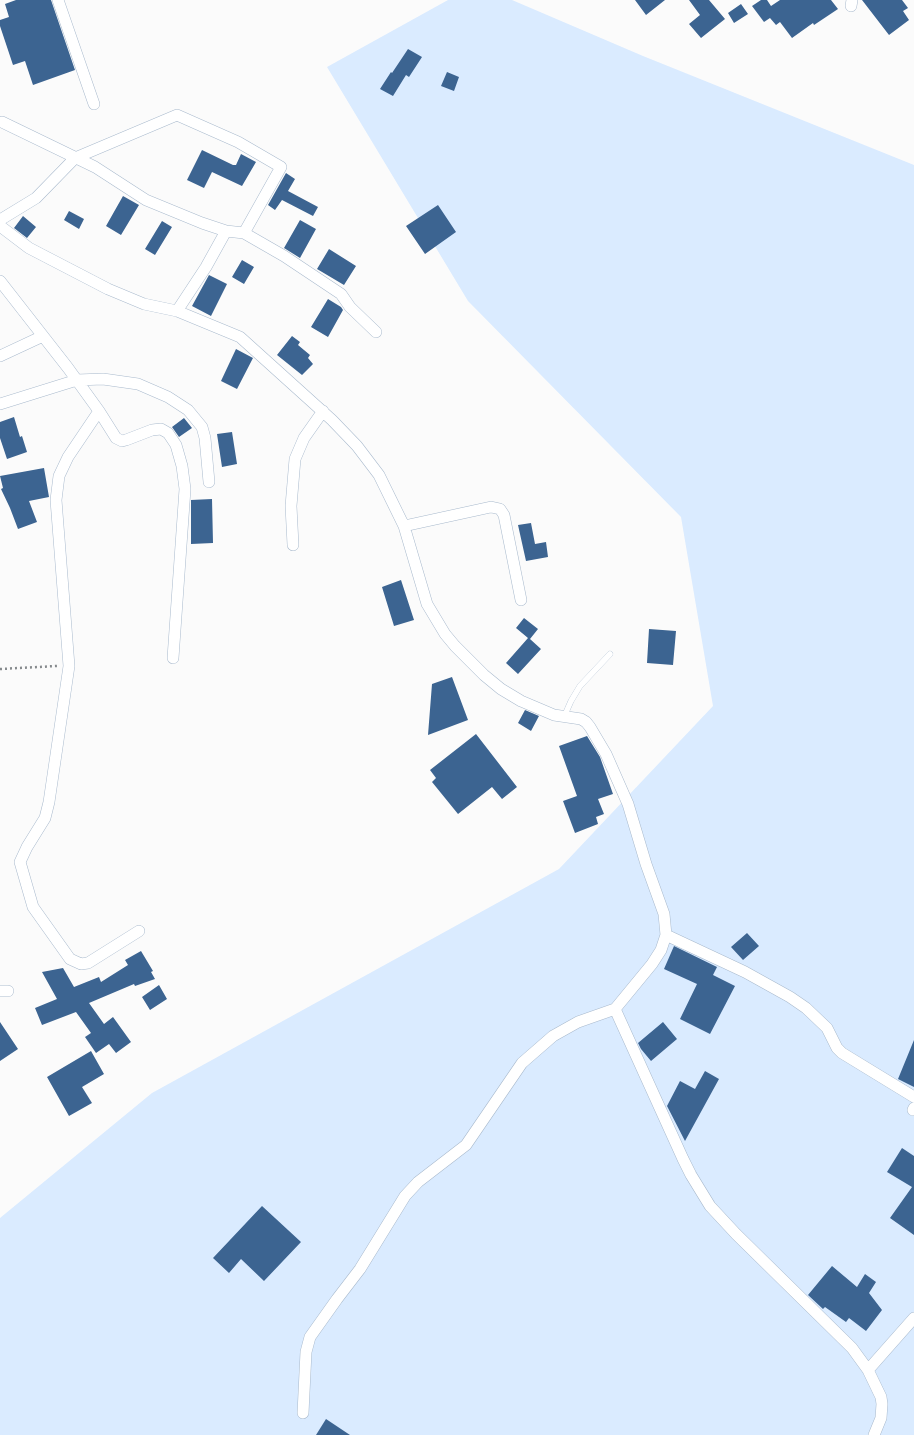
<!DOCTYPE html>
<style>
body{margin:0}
canvas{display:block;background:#fbfbfb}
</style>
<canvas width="914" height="1435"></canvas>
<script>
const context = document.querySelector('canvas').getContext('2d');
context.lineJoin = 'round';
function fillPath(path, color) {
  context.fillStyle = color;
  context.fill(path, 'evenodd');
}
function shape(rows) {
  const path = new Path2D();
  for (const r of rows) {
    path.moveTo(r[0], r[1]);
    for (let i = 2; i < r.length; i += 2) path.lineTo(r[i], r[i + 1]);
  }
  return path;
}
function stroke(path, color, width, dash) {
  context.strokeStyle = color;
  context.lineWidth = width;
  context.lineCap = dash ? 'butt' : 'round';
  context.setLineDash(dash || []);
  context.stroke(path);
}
fillPath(shape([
 [448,0,512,0,643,56,914,165,914,1435,0,1435,0,1218,152,1093,559,869,713,706,681,517,468,301,327,67]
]), '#daebff');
fillPath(shape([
 [16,0,51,0,75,70,33,85,25,61,13,65,0,26,0,20,9,17,5,4],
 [635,0,665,0,646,15],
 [689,0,709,0,725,19,701,38,689,24,700,15],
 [761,0,767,0,771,6,780,0,831,0,838,9,814,25,813,23,792,38,780,22,776,25,770,18,764,22,752,6],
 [862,0,902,0,908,8,903,11,909,20,889,35],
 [741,4,748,14,734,23,728,13],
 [408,49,422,57,409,77,406,75,393,96,380,89,391,72,392,73],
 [447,72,459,77,454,91,441,86],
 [202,150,233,165,236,165,241,154,256,162,242,186,212,172,204,188,187,180],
 [286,173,295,179,288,191,318,207,313,216,282,200,275,210,268,205],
 [123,196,139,205,121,235,106,226],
 [438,205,456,232,425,254,406,226],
 [69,211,84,219,79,229,64,220],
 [23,216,36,227,27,238,14,228],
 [300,220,316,229,300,258,284,248],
 [162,221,172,227,155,255,145,249],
 [329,249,356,266,344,285,317,269],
 [242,260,254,267,244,284,232,277],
 [209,275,227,284,211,316,192,306],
 [328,299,341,307,343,310,328,337,311,327],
 [292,336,300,342,298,345,310,355,308,358,313,364,302,375,277,355],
 [236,349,253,358,237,389,221,381],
 [14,417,20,437,22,436,27,452,7,459,0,438,0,422],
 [184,418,192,428,179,437,172,427],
 [232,432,237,464,222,467,217,434],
 [44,468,49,497,29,501,37,522,18,529,10,508,1,489,3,488,0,476],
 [212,499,213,543,191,544,191,500],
 [531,523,535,544,546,542,548,557,526,561,518,525],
 [401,580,414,620,394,626,382,587],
 [524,618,538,629,530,639,541,649,518,674,506,663,528,638,516,628],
 [649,629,676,631,673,665,647,663],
 [452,677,468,720,428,735,432,684],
 [525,710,539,716,531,731,518,723],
 [476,734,517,787,502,799,492,787,458,814,432,782,436,778,430,770],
 [587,736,600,757,613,794,598,799,604,814,596,817,598,824,575,833,563,801,577,796,559,746],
 [747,933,759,946,743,960,731,947],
 [674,946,717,967,713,975,735,986,710,1034,680,1019,697,984,664,969],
 [141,951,153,971,151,972,155,979,135,986,134,984,89,1003,104,1024,113,1017,131,1042,116,1053,109,1044,96,1053,85,1037,91,1033,76,1012,42,1025,35,1008,57,999,42,972,63,968,74,987,99,977,101,982,128,965,125,960],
 [159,985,167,999,150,1010,142,997],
 [0,1022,18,1049,0,1061],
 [663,1022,677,1039,651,1061,641,1049,638,1043],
 [914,1040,914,1087,898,1079],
 [91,1051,104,1074,82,1087,92,1103,69,1116,47,1077],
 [705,1071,719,1079,685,1141,667,1106,680,1081,695,1089],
 [902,1148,914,1156,914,1235,890,1218,912,1187,887,1172],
 [262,1206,301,1242,264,1281,241,1259,229,1273,213,1258],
 [832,1266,857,1287,865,1274,876,1282,869,1293,882,1310,866,1331,849,1318,846,1322,825,1307,823,1309,808,1295],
 [326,1419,350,1435,316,1435]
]), '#3c6491');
const service = shape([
 [564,717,571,701,580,686,610,654]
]);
const minor = shape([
 [58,0,94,104],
 [851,6,852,0],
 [2,122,95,167,146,200,202,223,226,231,244,233,284,256,341,294,350,307,376,332],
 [0,220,36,198,75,158,177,115,238,142,281,167,244,233],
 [0,226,29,248,108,289,144,304,177,311,240,337,332,420,357,446,379,475,404,526,427,604,445,634,455,646,484,675,501,689,521,701,554,715,581,719,586,722,590,727,606,754,628,804,646,864,664,914,666,935,661,950,652,964,615,1009,578,1022,553,1036,522,1063,466,1145,418,1182,405,1196,360,1269,337,1299,310,1337,306,1352,303,1413],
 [0,281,68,368,99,411,116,438,122,441,126,440,152,430,161,429,168,433,176,445,182,466,185,489,173,658],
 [177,311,206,267,226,231],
 [0,356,43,336],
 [0,404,77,380,103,379,138,384,168,397,188,410,202,427,205,438,209,482],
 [99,411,68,457,59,476,56,500,69,666,49,802,45,818,27,847,20,862,33,907,70,959,81,964,88,963,139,931],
 [404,526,491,507,500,509,504,515,521,600],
 [293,545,291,506,295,459,304,438,323,411],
 [666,935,745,972,790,997,806,1008,827,1028,837,1048,842,1053,914,1097],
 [0,991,8,991],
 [615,1009,683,1159,691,1175,710,1206,736,1234,852,1348,868,1370,881,1397,882,1404,881,1418,874,1435],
 [913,1110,914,1108],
 [868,1370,914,1318]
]);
stroke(service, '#a9bacd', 6);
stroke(minor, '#a9bacd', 12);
stroke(shape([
 [0,669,57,666]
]), '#868a8d', 2.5, [2, 3]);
stroke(service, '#fff', 5.5);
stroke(minor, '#fff', 11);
</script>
